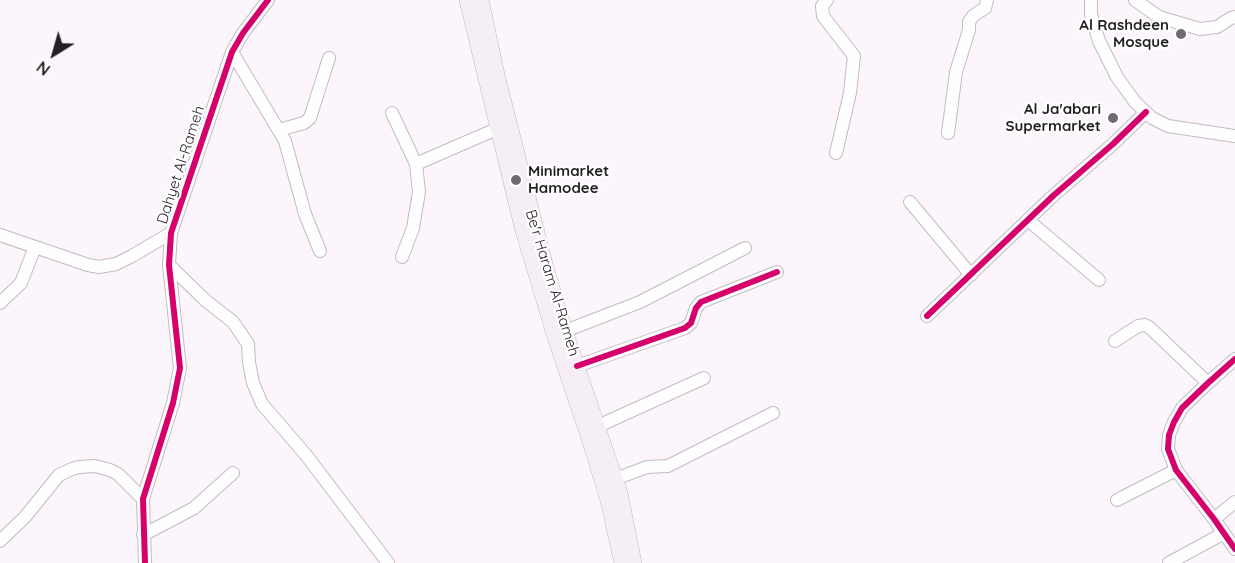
<!DOCTYPE html>
<style>
body{margin:0}
#map{position:relative;width:1235px;height:563px;overflow:hidden;background:#fcf6fc;font-family:Quicksand,sans-serif}
canvas{display:block}
.north{position:absolute;left:24px;top:24px;width:60px;height:60px;-webkit-text-stroke:4px #fff;paint-order:stroke;rotate:217deg;font-size:16px;font-weight:700;line-height:24px;text-align:center;color:#231f23}
.north::after{content:'';display:block;margin:auto;width:21px;height:27px;background:#231f23;clip-path:polygon(50% 0,100% 100%,50% 72%,0 100%)}
</style>
<div id="map">
<canvas width="1235" height="563"></canvas>
<div class="north">N</div>
</div>
<script>
const context = document.querySelector('canvas').getContext('2d');
context.lineJoin = 'round';
function shape(rows) {
  const path = new Path2D();
  for (const r of rows) {
    path.moveTo(r[0], r[1]);
    for (let i = 2; i < r.length; i += 2) path.lineTo(r[i], r[i + 1]);
  }
  return path;
}
function stroke(path, color, width, dash) {
  context.strokeStyle = color;
  context.lineWidth = width;
  context.lineCap = dash ? 'butt' : 'round';
  context.setLineDash(dash || []);
  context.stroke(path);
}
function drawText(font, color, halo, rows, align = 'center') {
  context.font = font + ' Quicksand,sans-serif';
  context.lineWidth = 4.5;
  context.setLineDash([]);
  context.textBaseline = 'middle';
  context.strokeStyle = halo;
  context.fillStyle = color;
  for (const [text, x, y, turn = 0] of rows) {
    context.save();
    context.translate(x, y);
    context.rotate((+turn || 0) * Math.PI / 180);
    context.textAlign = isNaN(turn) ? turn : align;
    if (halo) context.strokeText(text, 0, 0);
    context.fillText(text, 0, 0);
    context.restore();
  }
}
const minor = shape([
 [827,0,822,6,823,16,854,56,850,93,836,153],
 [1091,0,1091,14,1099,41,1117,77,1135,102,1152,118,1168,126,1235,136],
 [1135,0,1159,17,1200,29,1217,27,1231,18,1235,17],
 [232,52,285,141,305,214,320,251],
 [392,113,416,164,419,192,413,228,402,257],
 [279,130,304,123,310,118,329,58],
 [948,133,956,72,969,30,969,22,973,16,985,8,987,0],
 [416,164,499,128],
 [910,202,971,275],
 [1028,220,1099,280],
 [0,235,88,265,99,267,116,264,132,256,171,233],
 [169,265,205,300,233,322,248,344,249,362,253,383,262,404,306,455,388,563],
 [0,303,21,283,35,247],
 [927,316,1054,195,1113,144,1146,112],
 [565,331,640,302,745,248],
 [1115,341,1138,326,1145,325,1149,327,1208,383],
 [1235,359,1208,383,1182,408,1174,422,1169,435,1168,449,1176,470,1214,519,1235,549],
 [577,366,685,328,691,323,696,308,701,302,777,272],
 [598,426,704,378],
 [615,479,647,467,668,466,773,413],
 [1117,500,1176,470],
 [1214,519,1235,502],
 [143,535,194,508,233,473],
 [0,541,25,517,59,475,72,469,79,467,95,466,110,470,118,474,143,499],
 [145,563,143,499,173,403,180,368,169,265,171,233,232,52,243,33,268,0],
 [1169,563,1224,533]
]);
const major = shape([
 [467,0,522,227,555,337,589,438,608,500,622,563],
 [481,0,497,75,546,268,565,331,620,493,634,563]
]);
stroke(minor, '#c0bcc0', 14);
stroke(major, '#c4b5c4', 16);
stroke(minor, '#fffeff', 12);
stroke(major, '#f6eef6', 15);
stroke(shape([
 [927,316,1054,195,1113,144,1146,112],
 [1235,359,1208,383,1182,408,1174,422,1169,435,1168,449,1176,470,1214,519,1235,549],
 [577,366,685,328,691,323,696,308,701,302,777,272],
 [145,563,143,499,173,403,180,368,169,265,171,233,232,52,243,33,268,0]
]), '#d6006c', 6);
for (const [x, y, r, color] of [
 [1181,34,6,"#6f6a6f"],
 [1113,118,6,"#6f6a6f"],
 [516,180,6,"#6f6a6f"]
]) {
  const dot = new Path2D();
  dot.arc(x, y, r, 0, 2 * Math.PI);
  context.fillStyle = color;
  context.fill(dot);
  stroke(dot, '#fff', 2);
}
drawText('bold 15px', '#231f23', '#fff', [
 ["Al Rashdeen",1169,25],
 ["Mosque",1169,42],
 ["Al Ja'abari",1101,109],
 ["Supermarket",1101,126],
 ["Minimarket",528,171,"left"],
 ["Hamodee",528,188,"left"]
], 'right');
drawText('15px', '#231f23', '#fff', [
 ["Dahyet Al-Rameh",181,165,-72],
 ["Be'r Haram Al-Rameh",552,283,73]
]);
</script>
